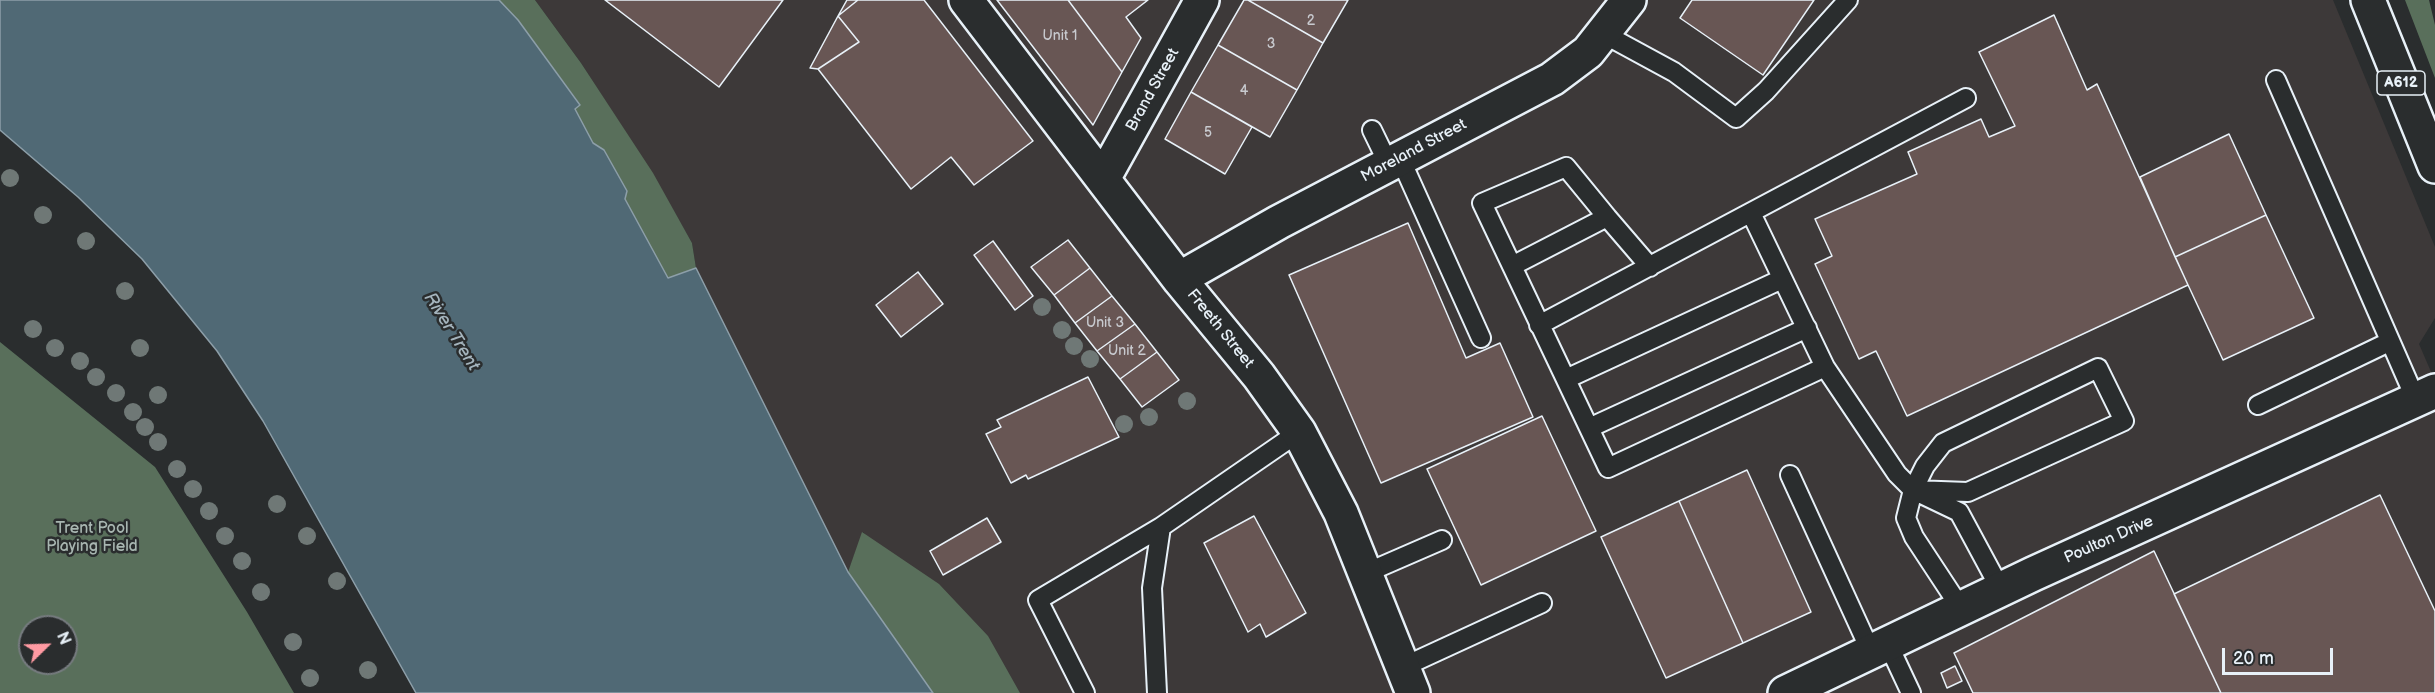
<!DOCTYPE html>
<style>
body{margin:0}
#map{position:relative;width:2435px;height:693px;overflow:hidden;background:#2a2d2e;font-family:"Balsamiq Sans",sans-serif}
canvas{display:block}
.north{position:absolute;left:18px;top:615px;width:60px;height:60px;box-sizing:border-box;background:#2a2d2e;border:2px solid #767b7f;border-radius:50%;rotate:67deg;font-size:16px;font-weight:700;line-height:24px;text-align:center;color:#e8f1f8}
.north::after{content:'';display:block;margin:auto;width:21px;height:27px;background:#ff9aa2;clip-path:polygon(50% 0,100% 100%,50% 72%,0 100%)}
.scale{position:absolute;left:2222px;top:648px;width:111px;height:27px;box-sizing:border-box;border:3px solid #e8f1f8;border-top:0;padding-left:8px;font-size:18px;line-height:21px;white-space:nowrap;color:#e8f1f8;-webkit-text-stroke:4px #2a2d2e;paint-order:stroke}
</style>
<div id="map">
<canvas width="2435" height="693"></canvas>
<div class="north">N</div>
<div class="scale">20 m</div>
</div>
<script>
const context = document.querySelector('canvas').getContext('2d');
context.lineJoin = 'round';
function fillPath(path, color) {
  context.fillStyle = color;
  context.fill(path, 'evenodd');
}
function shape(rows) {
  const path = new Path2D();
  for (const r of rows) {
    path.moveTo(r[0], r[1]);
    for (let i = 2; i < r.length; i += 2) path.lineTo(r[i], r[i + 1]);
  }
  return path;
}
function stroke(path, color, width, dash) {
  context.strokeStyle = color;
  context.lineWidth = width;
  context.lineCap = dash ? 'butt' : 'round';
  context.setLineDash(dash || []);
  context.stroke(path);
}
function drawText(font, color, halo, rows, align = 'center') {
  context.font = font + ' "Balsamiq Sans",sans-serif';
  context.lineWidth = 5;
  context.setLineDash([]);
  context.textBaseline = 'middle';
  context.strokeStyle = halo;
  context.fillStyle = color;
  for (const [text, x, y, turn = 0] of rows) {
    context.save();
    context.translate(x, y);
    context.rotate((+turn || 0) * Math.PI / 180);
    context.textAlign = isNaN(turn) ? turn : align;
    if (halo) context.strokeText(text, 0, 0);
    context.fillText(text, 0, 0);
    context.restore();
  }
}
fillPath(shape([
 [535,0,2333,0,2435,247,2435,318,2419,344,2435,381,2435,693,988,693,863,532,848,572,696,268,692,243,652,173,581,63]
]), '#3d3939');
fillPath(shape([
 [499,0,535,0,581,63,653,173,692,243,696,268,668,279,625,199,627,191,604,150,593,143,574,109,580,104,518,20],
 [2405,0,2429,0,2435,25,2435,78],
 [0,342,155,467,247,612,294,693,0,693],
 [30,627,66,627,66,663,30,663],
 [862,532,939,584,988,636,1020,693,933,693,848,572]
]), '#596f5b');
const water = shape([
 [0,0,499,0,518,20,580,105,575,109,593,143,604,150,627,191,625,199,668,278,696,268,848,572,933,693,416,693,263,421,217,351,142,259,78,197,0,130,0,0]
]);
fillPath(water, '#506975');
stroke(water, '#8d9fa9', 1.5);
const building = shape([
 [605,0,783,0,719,87,605,0],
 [847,0,858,0,838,16,847,0],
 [858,0,924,0,1033,141,974,185,951,157,911,189,818,69,859,42,838,16,858,0],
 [997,0,1068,0,1122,72,1093,125,997,0],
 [1068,0,1148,0,1126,17,1141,38,1122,72,1068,0],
 [1244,0,1248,0,1323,43,1297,90,1218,45,1244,0],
 [1248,0,1348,0,1323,43,1248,0],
 [1692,0,1814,0,1763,75,1680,18,1692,0],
 [2054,15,2087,90,2097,84,2188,285,1907,416,1876,351,1859,359,1815,264,1832,256,1815,219,1917,174,1908,152,1981,119,1989,137,2015,126,1979,52,2054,15],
 [838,16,859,42,818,69,810,68,838,16],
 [1218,45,1297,90,1270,137,1191,92,1218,45],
 [1191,92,1252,127,1225,174,1165,139,1191,92],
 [2229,134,2266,215,2175,257,2140,177,2229,134],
 [2266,215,2314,318,2223,360,2175,257,2266,215],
 [1408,223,1466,358,1500,343,1533,417,1381,483,1289,275,1408,223],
 [1068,240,1090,268,1054,295,1031,267,1068,240],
 [993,241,1033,296,1015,310,974,255,993,241],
 [1090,268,1112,296,1075,323,1054,295,1090,268],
 [918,272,943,304,901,337,876,305,918,272],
 [1112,296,1135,324,1097,351,1075,323,1112,296],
 [1135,324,1157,352,1120,379,1097,351,1135,324],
 [1157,352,1179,380,1142,407,1120,379,1157,352],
 [1088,377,1119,437,1028,479,1026,475,1011,483,986,434,1001,427,997,420,1088,377],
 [1542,416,1596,531,1481,585,1427,469,1542,416],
 [1747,470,1811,612,1743,643,1679,501,1747,470],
 [2380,495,2435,611,2435,693,2221,693,2174,594,2380,495],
 [1679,501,1743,643,1666,678,1601,537,1679,501],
 [1254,516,1306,613,1266,637,1260,624,1248,632,1204,543,1254,516],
 [987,518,1001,542,943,575,930,551,987,518],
 [2154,551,2221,693,1973,693,1954,653,2154,551],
 [1955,666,1962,681,1947,688,1941,673,1955,666]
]);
fillPath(building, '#685654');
stroke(building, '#e8f1f8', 1.5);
const lane = shape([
 [1604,34,1674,72,1736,118,1766,91,1848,0],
 [2276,80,2416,400],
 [1372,130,1389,165],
 [1400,158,1481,338],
 [1607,217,1566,167,1482,203,1608,468,1825,367,1751,213],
 [1512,266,1607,217,1650,267],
 [1539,325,1966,98],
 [1825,367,1897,474,1913,490,1968,492,2124,421,2098,368,1943,443,1925,466,1913,490],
 [1566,379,1782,279],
 [2258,405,2389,342],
 [1589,428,1807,328],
 [1790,475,1871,652],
 [1366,573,1442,540],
 [1962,610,1914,537,1906,518,1913,490,1959,512,2001,590],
 [1888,644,1911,693],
 [1403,667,1542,603],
 [1085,693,1038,600,1161,527],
 [1157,693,1152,588,1161,527,1299,432]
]);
const street = shape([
 [966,0,1179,279,1259,376,1299,432,1341,513,1413,693],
 [1103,179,1202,0],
 [1179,279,1279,222,1552,79,1588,52,1629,0],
 [1785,693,2033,574,2435,391]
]);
const primary = shape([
 [2368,0,2435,166]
]);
stroke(lane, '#e8f1f8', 22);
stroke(street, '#e8f1f8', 38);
stroke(primary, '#e8f1f8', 38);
stroke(lane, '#2a2d2e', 18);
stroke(street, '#2a2d2e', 33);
stroke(primary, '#2a2d2e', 33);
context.fillStyle = '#6f7876';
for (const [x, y] of [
 [10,178],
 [43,215],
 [86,241],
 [125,291],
 [1042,307],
 [33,329],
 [1062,330],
 [1074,346],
 [55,348],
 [140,348],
 [1090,359],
 [80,361],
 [96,377],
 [116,393],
 [158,395],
 [1187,401],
 [133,412],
 [1149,417],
 [1124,424],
 [145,427],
 [158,442],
 [177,469],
 [193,489],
 [277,504],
 [209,511],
 [225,536],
 [307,536],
 [242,561],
 [337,581],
 [261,592],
 [293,642],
 [368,670],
 [310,678]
]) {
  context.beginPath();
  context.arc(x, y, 9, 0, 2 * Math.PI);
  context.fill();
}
drawText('14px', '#c8cacf', null, [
 ["2",1311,21],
 ["Unit 1",1060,36],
 ["3",1271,44],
 ["4",1244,91],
 ["5",1208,133],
 ["Unit 3",1105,323],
 ["Unit 2",1127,351]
]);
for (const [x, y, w] of [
 [2401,83,48]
]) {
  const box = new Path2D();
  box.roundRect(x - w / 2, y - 12, w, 24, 4.5);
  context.fillStyle = '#2a2d2e';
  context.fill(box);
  stroke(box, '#e8f1f8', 1.5);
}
drawText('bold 15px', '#e8f1f8', null, [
 ["A612",2401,83]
]);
drawText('16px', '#e8f1f8', '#2a2d2e', [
 ["Brand Street",1153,90,-61],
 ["Moreland Street",1414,151,-28],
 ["Freeth Street",1220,329,51],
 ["Poulton Drive",2109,540,-24]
]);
drawText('16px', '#a8b6b1', '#2a2d2e', [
 ["Trent Pool",92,529],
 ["Playing Field",92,547]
]);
drawText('italic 18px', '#a4b4bd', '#2a2d2e', [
 ["River Trent",451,332,58]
]);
</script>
